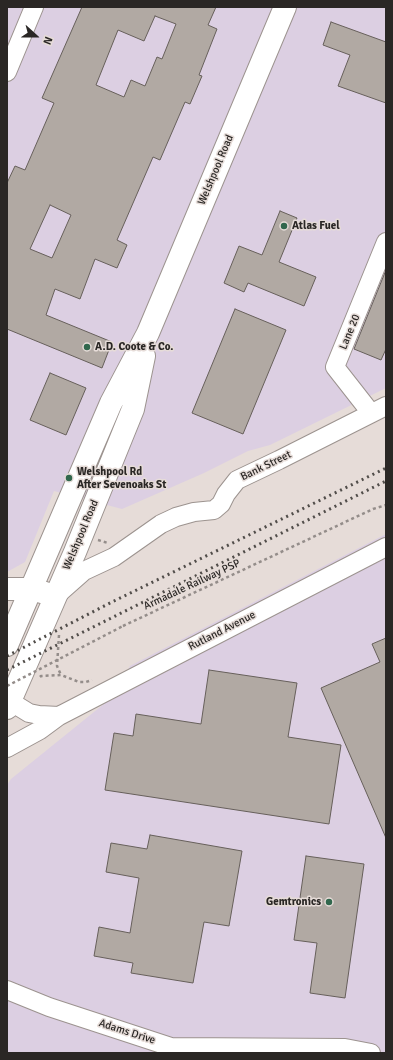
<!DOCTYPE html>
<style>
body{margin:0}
#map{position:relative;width:393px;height:1060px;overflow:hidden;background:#e6dcd8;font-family:Signika,sans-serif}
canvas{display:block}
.frame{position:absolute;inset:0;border:8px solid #2a2725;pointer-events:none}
.north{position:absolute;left:16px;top:16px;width:40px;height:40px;-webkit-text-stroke:3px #e6dcd8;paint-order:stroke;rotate:111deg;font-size:11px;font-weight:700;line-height:16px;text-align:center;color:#2a2725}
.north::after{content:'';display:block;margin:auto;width:14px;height:18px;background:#2a2725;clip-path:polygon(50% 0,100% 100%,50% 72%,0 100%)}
</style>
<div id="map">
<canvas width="393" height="1060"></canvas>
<div class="frame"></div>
<div class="north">N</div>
</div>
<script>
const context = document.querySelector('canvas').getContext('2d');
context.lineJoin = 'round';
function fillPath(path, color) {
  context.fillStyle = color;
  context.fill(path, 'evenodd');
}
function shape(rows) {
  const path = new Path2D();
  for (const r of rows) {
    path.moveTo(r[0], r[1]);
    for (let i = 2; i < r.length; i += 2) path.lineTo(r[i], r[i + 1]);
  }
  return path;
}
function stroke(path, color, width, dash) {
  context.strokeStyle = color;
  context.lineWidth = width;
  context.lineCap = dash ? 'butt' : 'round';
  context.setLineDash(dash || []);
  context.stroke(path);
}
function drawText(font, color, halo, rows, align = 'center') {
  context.font = font + ' Signika,sans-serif';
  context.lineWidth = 3;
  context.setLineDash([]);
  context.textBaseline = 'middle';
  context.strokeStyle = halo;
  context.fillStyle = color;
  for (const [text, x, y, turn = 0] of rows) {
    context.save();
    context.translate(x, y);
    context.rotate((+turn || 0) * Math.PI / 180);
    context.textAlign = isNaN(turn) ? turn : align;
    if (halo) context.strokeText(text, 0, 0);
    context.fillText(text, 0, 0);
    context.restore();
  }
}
fillPath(shape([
 [7,7,386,7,386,388,270,445,248,451,204,473,122,509,54,491,25,562,7,572],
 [386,534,386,1053,7,1053,7,785,11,779,115,695,130,666]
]), '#dccfe2');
const building = shape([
 [82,7,216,7,208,25,217,29,199,75,202,76,190,104,185,102,160,160,153,157,117,240,127,245,117,268,95,259,80,299,55,289,46,315,112,342,102,368,7,329,7,183,15,166,25,170,54,103,42,98,82,7],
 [155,16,176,24,162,59,157,57,145,86,131,80,124,97,96,85,118,30,144,41,155,16],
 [50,205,71,215,52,258,30,249,50,205],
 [331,22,386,42,386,103,338,86,350,55,323,45,331,22],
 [280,211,297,218,279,262,316,277,304,306,248,283,244,292,224,283,239,246,262,255,280,211],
 [386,270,386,349,381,360,354,349,386,270],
 [235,309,286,330,243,434,192,413,235,309],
 [50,373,86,388,66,435,30,420,50,373],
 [386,638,386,838,321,688,380,662,372,644,386,638],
 [209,670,297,683,288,737,341,745,329,824,105,790,114,733,133,736,136,714,201,724,209,670],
 [150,835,242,851,229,926,204,922,193,983,131,973,133,963,94,956,99,927,130,933,139,878,106,872,111,843,147,849,150,835],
 [306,856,364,864,345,998,310,993,317,943,294,940,306,856]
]);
fillPath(building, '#b1a9a3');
stroke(building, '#67605b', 1);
const minor = shape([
 [7,72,34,7],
 [371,413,335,367,386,242],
 [58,594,84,571,114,557,161,524,176,517,194,512,214,510,221,504,226,494,237,480,279,460,386,406],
 [11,698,16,705,29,713,39,715,59,716],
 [7,748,40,730,59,716,386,547],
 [7,990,49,1007,171,1047,345,1048,371,1053]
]);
const major = shape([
 [7,589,32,589,45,593],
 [7,645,111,403,148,333,285,7],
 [7,708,75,552,133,409,144,356]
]);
stroke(minor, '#9c938f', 20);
stroke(major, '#9c938f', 24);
stroke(shape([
 [98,540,108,543],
 [123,626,373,509,386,505],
 [59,635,57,666,61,675],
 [40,677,41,676,61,675,79,682,86,682,92,680]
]), '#948d8a', 2.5, [3, 3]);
stroke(minor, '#fff', 18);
stroke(major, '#fff', 22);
stroke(shape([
 [7,656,112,602,386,468],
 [7,670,386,481]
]), '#514d4a', 3, [2, 4]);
stroke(shape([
 [7,686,123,626]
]), '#948d8a', 2.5, [3, 3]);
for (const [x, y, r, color] of [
 [284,226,4,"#31674d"],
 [87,347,4,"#31674d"],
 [69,478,4,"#31674d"],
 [329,902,4,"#31674d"]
]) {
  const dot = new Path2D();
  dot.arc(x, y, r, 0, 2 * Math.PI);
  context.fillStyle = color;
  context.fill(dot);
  stroke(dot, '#e6dcd8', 1.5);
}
drawText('11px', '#2a2725', '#e6dcd8', [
 ["Welshpool Road",216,170,-67],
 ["Lane 20",350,332,-68],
 ["Bank Street",266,466,-26],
 ["Welshpool Road",81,535,-67],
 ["Armadale Railway PSP",192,585,-25],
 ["Rutland Avenue",222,631,-27],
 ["Adams Drive",127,1032,18]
]);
drawText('bold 11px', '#2a2725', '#e6dcd8', [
 ["Atlas Fuel",292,226],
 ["A.D. Coote & Co.",95,347],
 ["Welshpool Rd",77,472],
 ["After Sevenoaks St",77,485],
 ["Gemtronics",321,902,"right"]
], 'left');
</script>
